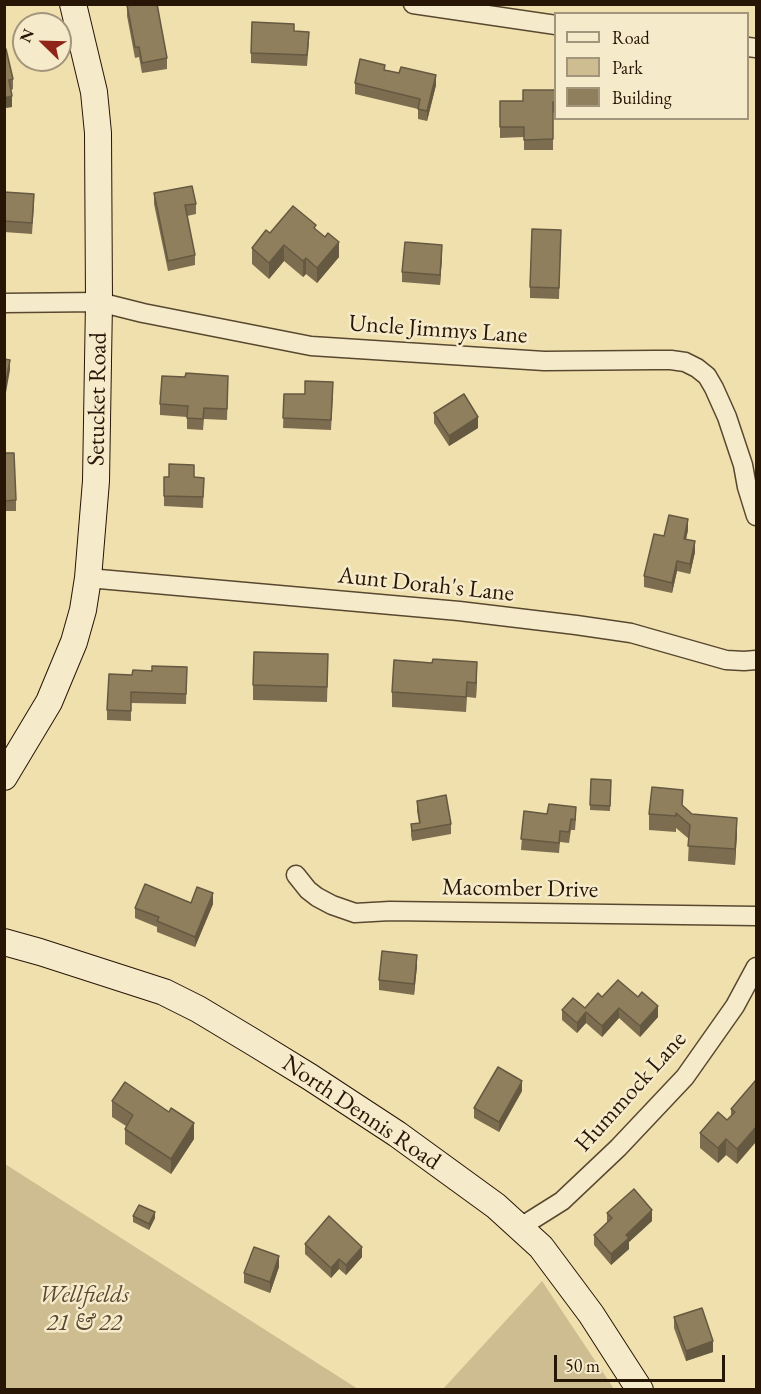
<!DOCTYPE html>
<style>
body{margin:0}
#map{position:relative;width:761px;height:1394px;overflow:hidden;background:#f0e0ad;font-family:"EB Garamond",serif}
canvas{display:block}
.frame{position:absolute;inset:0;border:6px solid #271506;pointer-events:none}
.legend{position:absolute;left:554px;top:12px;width:195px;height:108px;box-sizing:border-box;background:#f5ebca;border:2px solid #a3957c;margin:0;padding:8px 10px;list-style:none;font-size:18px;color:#271506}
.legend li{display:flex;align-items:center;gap:12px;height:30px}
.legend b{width:30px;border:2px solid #a3957c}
.north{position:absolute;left:12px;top:12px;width:60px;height:60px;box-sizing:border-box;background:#f5ebca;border:2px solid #a3957c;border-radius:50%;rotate:293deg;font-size:16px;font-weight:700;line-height:24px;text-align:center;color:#271506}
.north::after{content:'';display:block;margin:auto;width:21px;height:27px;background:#8f2418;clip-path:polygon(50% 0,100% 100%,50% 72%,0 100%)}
.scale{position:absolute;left:554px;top:1355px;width:171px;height:27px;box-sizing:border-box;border:3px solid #271506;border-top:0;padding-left:8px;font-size:18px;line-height:21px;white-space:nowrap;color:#271506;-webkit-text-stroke:4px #f5ebca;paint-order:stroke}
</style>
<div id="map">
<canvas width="761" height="1394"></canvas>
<div class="frame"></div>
<ul class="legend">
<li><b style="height:8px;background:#f5ebca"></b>Road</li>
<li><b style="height:16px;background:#cebd91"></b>Park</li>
<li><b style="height:16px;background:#907f5d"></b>Building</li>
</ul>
<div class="north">N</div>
<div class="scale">50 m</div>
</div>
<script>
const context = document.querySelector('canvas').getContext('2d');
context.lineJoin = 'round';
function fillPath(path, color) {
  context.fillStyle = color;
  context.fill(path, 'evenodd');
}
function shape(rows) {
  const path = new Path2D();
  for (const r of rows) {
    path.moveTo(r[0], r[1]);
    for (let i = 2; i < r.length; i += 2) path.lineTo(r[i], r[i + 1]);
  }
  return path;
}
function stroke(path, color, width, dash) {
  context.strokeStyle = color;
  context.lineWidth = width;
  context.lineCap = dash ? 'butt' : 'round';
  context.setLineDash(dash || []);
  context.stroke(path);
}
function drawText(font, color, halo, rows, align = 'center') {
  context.font = font + ' "EB Garamond",serif';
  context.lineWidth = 5;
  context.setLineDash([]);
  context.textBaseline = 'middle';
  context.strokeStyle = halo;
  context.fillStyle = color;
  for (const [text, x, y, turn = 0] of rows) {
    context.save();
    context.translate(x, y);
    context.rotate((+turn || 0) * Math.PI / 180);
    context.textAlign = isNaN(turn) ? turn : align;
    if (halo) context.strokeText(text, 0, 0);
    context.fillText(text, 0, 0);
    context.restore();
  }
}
fillPath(shape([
 [4,1164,5,1164,358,1389,5,1389],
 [542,1281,614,1389,443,1389]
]), '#cebd91');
const minor = shape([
 [413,4,556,25],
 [748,47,756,48],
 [4,303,99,302,143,313,311,346,544,361,655,360,671,360,685,362,697,368,707,376,714,388,727,417,743,465,747,487,756,516],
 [88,578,459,611,576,625,631,633,726,660,744,661,756,660],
 [296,875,308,890,317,897,332,905,355,913,390,911,756,916],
 [519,1228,562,1201,618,1148,685,1077,735,1006,756,967]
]);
const secondary = shape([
 [4,777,49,702,74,642,83,610,88,578,96,481,99,302,98,133,94,92,73,4],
 [4,942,40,952,164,992,198,1009,253,1042,310,1077,397,1134,496,1206,541,1247,591,1314,640,1390]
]);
stroke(minor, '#594830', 21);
stroke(secondary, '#271506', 28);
stroke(minor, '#f5ebca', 18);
stroke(secondary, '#f5ebca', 26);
fillPath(shape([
 [127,5,167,58,167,69,142,73,139,57,135,58,127,16],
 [309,42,307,66,251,63,251,53],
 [4,49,13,79,13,89,11,90,12,107,4,108],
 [385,70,436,85,427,121,418,119,418,109,355,94,355,83],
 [555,89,555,112,553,113,553,150,524,150,524,137,500,138,500,101,523,101],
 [4,192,34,205,32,234,4,232],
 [154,193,196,204,196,214,187,216,195,255,195,265,168,271,154,204],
 [316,230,339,257,317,283,306,274,303,277,284,261,269,279,252,264,252,248,270,233],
 [561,230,559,299,530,298,530,287],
 [442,256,440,285,402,282,402,272],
 [228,386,227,420,204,419,203,430,187,429,187,417,160,415,160,404],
 [333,393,331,430,283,428,284,394,305,394],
 [434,413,478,428,449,446,434,423],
 [4,453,16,500,16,511,4,511],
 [164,477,204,478,203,508,164,506],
 [688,530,686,539,695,552,690,574,677,571,672,593,644,587,644,576,664,536],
 [187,667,186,704,131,703,131,721,107,720,107,710,152,671],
 [328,669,327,702,253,700,253,685],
 [477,677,476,698,467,697,466,712,392,707,392,692],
 [591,779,611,780,610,811,590,810],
 [417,801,451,824,451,834,412,841,411,835,411,824,419,823,417,811],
 [683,806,692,814,737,833,735,865,688,861,689,839,676,828,676,832,649,830,649,814],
 [524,811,576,818,575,830,571,830,569,843,560,842,559,853,521,850],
 [191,903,213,904,195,947,157,932,157,927,135,918,135,908],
 [417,966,414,995,379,990,379,980],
 [602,997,658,1017,640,1037,619,1018,602,1037,586,1023,577,1033,562,1020,562,1010,585,1008],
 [756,1080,737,1164,726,1155,718,1163,700,1148,700,1133,727,1120,731,1116,731,1109],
 [522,1091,499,1132,474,1118,474,1108],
 [112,1101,194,1139,171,1174,125,1144,125,1129,126,1126,112,1117],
 [607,1213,652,1221,629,1242,629,1249,611,1265,594,1245,594,1235,607,1223],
 [133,1216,155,1218,149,1230,133,1222],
 [305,1244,362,1257,346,1275,339,1269,331,1278,305,1254],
 [279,1267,270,1293,244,1283,244,1273],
 [674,1317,713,1352,686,1361,674,1328]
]), '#7c6d50');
fillPath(shape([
 [436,75,436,85,427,121,427,111],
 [12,96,12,107,4,108,4,98],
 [339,242,339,257,317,283,317,268],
 [284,245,284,261,269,279,269,263],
 [442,245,442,256,440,285,440,275],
 [306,258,306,274,303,277,303,261],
 [10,360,10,370,5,398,5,387],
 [478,417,478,428,449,446,449,436],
 [688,519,688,530,684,549,684,539],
 [695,541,695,552,690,574,690,564],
 [677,561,677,571,672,593,672,583],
 [477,662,477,677,476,698,476,683],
 [737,818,737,833,735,865,735,849],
 [213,893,213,904,195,947,195,937],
 [417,955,417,966,414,995,414,984],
 [658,1006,658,1017,640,1037,640,1026],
 [619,1008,619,1018,602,1037,602,1026],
 [586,1012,586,1023,577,1033,577,1023],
 [522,1081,522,1091,499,1132,499,1122],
 [194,1123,194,1139,171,1174,171,1159],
 [756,1127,756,1142,737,1164,737,1149],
 [726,1139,726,1155,718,1163,718,1148],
 [652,1210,652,1221,629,1242,629,1249,611,1265,611,1254,626,1235],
 [155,1212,155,1218,149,1230,149,1224],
 [362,1247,362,1257,346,1275,346,1265],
 [279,1256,279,1267,270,1293,270,1282],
 [339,1259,339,1269,331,1278,331,1268],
 [713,1341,713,1352,686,1361,686,1351]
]), '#655941');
const building = shape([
 [130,4,157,4,167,58,142,63,139,47,135,47,127,5,130,4],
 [252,22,294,24,294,31,309,32,307,55,251,53,252,22],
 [4,49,6,49,13,79,9,80,12,96,4,98,4,49],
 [360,59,385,65,384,70,399,73,401,67,436,75,427,111,418,109,420,99,355,83,360,59],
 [555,89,555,102,553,102,553,139,524,140,524,127,500,127,500,101,523,101,523,90,554,90,555,89],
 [192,186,196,204,185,205,195,255,168,261,154,193,192,186],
 [4,192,34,194,32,223,4,221,4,192],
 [293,206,316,225,314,228,325,237,328,233,339,242,317,268,306,258,303,261,284,245,269,263,252,248,266,230,270,233,293,206],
 [532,229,561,230,559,288,530,287,532,229],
 [405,242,442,245,440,275,402,272,405,242],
 [4,359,10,360,5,387,4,387,4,359],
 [186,373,228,376,227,409,204,408,203,419,187,418,188,406,160,404,162,376,185,377,186,373],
 [305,381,333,382,331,420,283,418,284,394,305,394,305,381],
 [464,394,478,417,449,436,434,413,464,394],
 [4,453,14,453,16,500,4,501,4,453],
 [169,464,194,465,194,477,204,478,203,497,164,496,164,477,169,477,169,464],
 [669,515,688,519,684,539,695,541,690,564,677,561,672,583,644,576,654,534,664,536,669,515],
 [254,652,328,654,327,687,253,685,254,652],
 [433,659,477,662,476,683,467,682,466,697,392,692,394,660,432,663,433,659],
 [152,666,187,667,186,694,131,692,131,711,107,710,109,674,132,675,133,670,152,671,152,666],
 [591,779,611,780,610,806,590,805,591,779],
 [652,787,683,790,682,805,692,814,737,818,735,849,688,846,690,825,676,813,676,816,649,814,652,787],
 [446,795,451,824,412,831,411,824,420,823,417,801,446,795],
 [549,804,576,807,575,820,571,819,569,832,560,831,559,843,521,839,524,811,547,814,549,804],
 [145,884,191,903,197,887,213,893,195,937,157,921,159,917,135,908,145,884],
 [382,951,417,955,414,984,379,980,382,951],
 [618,980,638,997,642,992,658,1006,640,1026,619,1008,602,1026,586,1012,577,1023,562,1010,573,998,585,1008,598,993,602,997,618,980],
 [498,1067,522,1081,499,1122,474,1108,498,1067],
 [756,1080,756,1127,737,1149,726,1139,718,1148,700,1133,718,1112,727,1120,735,1112,731,1109,756,1080],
 [125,1082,169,1112,171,1108,194,1123,171,1159,125,1129,133,1115,112,1101,125,1082],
 [634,1189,652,1210,626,1235,629,1238,611,1254,594,1235,612,1218,607,1213,634,1189],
 [139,1205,155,1212,149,1224,133,1216,139,1205],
 [329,1216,362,1247,346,1265,339,1259,331,1268,305,1244,329,1216],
 [254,1247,279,1256,270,1282,244,1273,254,1247],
 [702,1308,713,1341,686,1351,674,1317,702,1308]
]);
fillPath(building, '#907f5d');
stroke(building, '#655941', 1.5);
drawText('24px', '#271506', '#f5ebca', [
 ["Uncle Jimmys Lane",438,330,4],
 ["Setucket Road",98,399,-89],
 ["Aunt Dorah's Lane",426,585,6],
 ["Macomber Drive",520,889,1],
 ["Hummock Lane",631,1092,-48],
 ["North Dennis Road",361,1113,34]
]);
drawText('italic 24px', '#594730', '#f5ebca', [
 ["Wellfields",84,1295],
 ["21 & 22",84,1323]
]);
</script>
